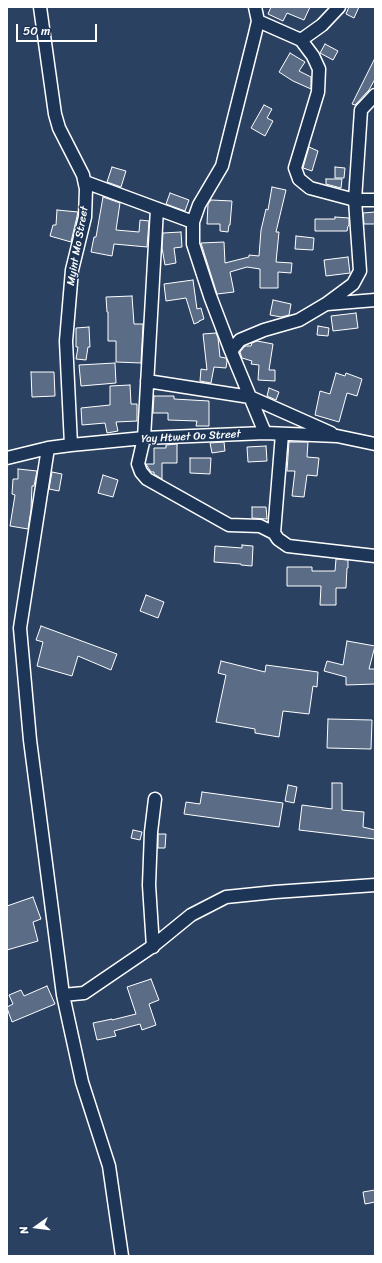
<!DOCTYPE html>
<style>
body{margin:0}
#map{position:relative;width:382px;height:1263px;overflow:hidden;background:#2a4161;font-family:Sriracha,sans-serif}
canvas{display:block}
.frame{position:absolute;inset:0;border:8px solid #fff;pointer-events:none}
.north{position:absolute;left:16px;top:1207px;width:40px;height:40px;-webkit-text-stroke:3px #1d3557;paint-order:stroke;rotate:256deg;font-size:11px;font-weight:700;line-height:16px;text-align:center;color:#fff}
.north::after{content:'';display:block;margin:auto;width:14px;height:18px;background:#fff;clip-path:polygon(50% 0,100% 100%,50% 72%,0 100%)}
.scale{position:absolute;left:16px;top:24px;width:81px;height:18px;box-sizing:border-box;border:2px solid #fff;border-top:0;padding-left:5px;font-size:12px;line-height:14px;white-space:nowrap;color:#fff;-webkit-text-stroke:3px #1d3557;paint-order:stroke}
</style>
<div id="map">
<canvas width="382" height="1263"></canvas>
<div class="frame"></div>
<div class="north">N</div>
<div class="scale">50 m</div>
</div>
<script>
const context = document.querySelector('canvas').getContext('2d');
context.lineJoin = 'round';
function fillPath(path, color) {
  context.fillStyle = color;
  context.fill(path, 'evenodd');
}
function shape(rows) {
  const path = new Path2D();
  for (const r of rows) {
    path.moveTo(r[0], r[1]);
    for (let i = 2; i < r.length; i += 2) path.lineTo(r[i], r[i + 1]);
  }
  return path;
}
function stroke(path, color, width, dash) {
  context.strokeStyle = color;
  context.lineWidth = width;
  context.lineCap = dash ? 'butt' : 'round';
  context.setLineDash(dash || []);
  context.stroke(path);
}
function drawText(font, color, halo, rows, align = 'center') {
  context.font = font + ' Sriracha,sans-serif';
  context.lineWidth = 3;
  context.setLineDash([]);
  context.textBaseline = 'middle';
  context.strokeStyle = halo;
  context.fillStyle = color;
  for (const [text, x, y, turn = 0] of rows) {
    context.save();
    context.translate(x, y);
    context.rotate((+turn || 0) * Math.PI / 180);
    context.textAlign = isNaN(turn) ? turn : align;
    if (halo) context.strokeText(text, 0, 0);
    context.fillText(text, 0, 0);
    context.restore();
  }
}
const building = shape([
 [271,7,310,7,304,20,287,13,283,21,268,14,271,7],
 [349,7,359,7,354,18,346,14,349,7],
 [325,44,338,51,333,60,320,53,325,44],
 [290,53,305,62,299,71,311,77,311,89,293,81,279,72,290,53],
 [375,58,375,79,369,90,355,105,352,104,375,58],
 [264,105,272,109,267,118,273,121,265,136,251,128,264,105],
 [309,147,318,151,312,171,303,168,309,147],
 [112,167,126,171,121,187,107,182,112,167],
 [335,167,345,168,344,178,335,178,335,167],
 [326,179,342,179,341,188,326,184,326,179],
 [272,187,286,190,276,232,279,232,276,262,292,263,291,273,278,272,278,288,260,288,260,269,247,267,230,272,234,292,217,294,201,243,224,242,225,263,249,257,249,255,259,256,261,230,266,209,268,210,272,187],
 [170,193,189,200,185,211,166,204,170,193],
 [103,197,120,203,116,230,139,232,140,220,149,221,147,247,114,244,112,256,91,252,94,237,96,237,103,197],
 [211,200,232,201,230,225,229,225,228,232,220,231,220,224,207,224,208,204,211,200],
 [57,210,78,212,71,242,50,236,53,225,56,225,57,210],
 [375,212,375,224,364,224,363,213,375,212],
 [335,217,349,218,349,225,348,226,347,231,315,231,315,219,335,219,335,217],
 [181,232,182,247,174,248,176,263,165,265,162,248,163,233,181,232],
 [296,236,314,238,313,250,295,249,296,236],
 [348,257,350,273,326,276,324,260,348,257],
 [193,280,197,309,201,308,204,319,199,321,199,322,194,324,186,298,166,301,164,284,193,280],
 [132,296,134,324,143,324,141,363,116,362,116,341,108,341,108,312,107,312,106,297,132,296],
 [273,300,291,304,289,315,281,317,270,315,273,300],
 [356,313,358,328,333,331,331,316,356,313],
 [318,326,329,328,328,336,317,335,318,326],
 [89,327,90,347,88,347,86,360,76,359,78,347,76,347,76,328,89,327],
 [216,333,218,338,220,357,226,358,227,361,226,368,214,367,211,383,200,381,201,369,207,370,203,334,216,333],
 [257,341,273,344,269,370,275,370,275,381,258,380,259,365,251,364,252,361,242,358,240,352,245,346,251,346,252,343,257,341],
 [115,363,116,383,81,386,79,365,115,363],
 [31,372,54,372,55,396,32,397,31,372],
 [336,373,345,376,346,373,362,379,357,396,347,393,339,422,315,415,320,391,330,394,336,373],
 [130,385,131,404,137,404,137,421,116,422,118,431,107,433,105,423,82,425,81,408,110,405,110,386,130,385],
 [269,388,279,392,276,400,267,396,269,388],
 [154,396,174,396,174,399,209,401,209,426,196,426,197,421,168,420,168,413,153,413,154,396],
 [224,442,225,451,212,453,210,443,224,442],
 [289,442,308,442,307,457,319,458,317,476,307,475,304,497,292,496,295,471,287,471,289,442],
 [177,444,177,463,162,463,162,479,154,474,154,472,151,472,146,464,154,464,154,448,166,448,166,445,177,444],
 [266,446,267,461,248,462,247,447,266,446],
 [190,458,211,458,210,474,190,473,190,458],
 [18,469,37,471,34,486,32,486,31,510,28,529,10,526,15,495,12,494,13,479,18,479,18,469],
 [52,472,62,474,59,491,49,489,52,472],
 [103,475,118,480,113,497,98,493,103,475],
 [252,507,266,507,267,519,252,518,252,507],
 [242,545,253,546,252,566,241,565,241,564,214,562,215,546,242,548,242,545],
 [336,559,348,560,348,568,347,568,346,588,336,588,336,605,320,605,321,586,287,586,287,567,312,567,312,571,335,571,336,559],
 [146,595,164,602,158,618,140,611,146,595],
 [41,626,117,654,111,670,78,656,72,676,37,666,43,642,36,640,41,626],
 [347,641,375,646,369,669,375,669,375,684,346,685,346,677,324,671,327,661,343,665,347,641],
 [221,661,265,672,266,665,318,672,317,687,313,686,309,714,283,711,279,737,255,733,255,729,216,722,226,675,218,673,221,661],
 [328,719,372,720,371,749,327,748,328,719],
 [332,783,342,783,342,810,364,812,363,827,375,830,375,839,299,830,302,805,332,809,332,783],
 [288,785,297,787,294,803,285,801,288,785],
 [202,792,283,803,279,827,184,814,186,802,200,804,202,792],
 [133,830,142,832,140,840,131,838,133,830],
 [158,834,166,834,165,848,158,848,158,834],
 [33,897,41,919,33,922,38,941,7,950,7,906,33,897],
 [151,979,159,1000,149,1004,156,1025,142,1030,140,1024,114,1031,116,1036,97,1040,93,1023,112,1019,112,1020,136,1014,127,987,151,979],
 [47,986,55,1004,12,1022,7,1008,7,1007,13,1004,9,995,21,990,24,996,47,986],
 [375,1190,375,1202,365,1204,363,1192,375,1190]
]);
fillPath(building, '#5b6c86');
stroke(building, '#fff', 1);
const minor = shape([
 [40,7,55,114,59,128,83,175,86,189,85,217,72,270,66,341,71,445],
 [255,7,258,21,255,34,222,166,199,205,193,222,193,244,210,296,231,351,265,433],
 [258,21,301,40,313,56,319,69,318,92,295,168,299,179,310,188,355,200,375,200],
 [301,40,322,25,339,7],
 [85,182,193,222],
 [157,209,144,438,138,464,141,472,147,479,229,525,260,526,274,533,278,539,288,546,375,556],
 [327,304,375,300],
 [231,351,240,340,264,330,299,320,326,304,353,284,360,271,355,200,361,110,375,95],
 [147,381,250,397,331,433],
 [48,448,20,628,30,740,63,995,82,1082,109,1166,122,1256],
 [7,458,48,448,71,445,144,438,265,433,337,436,375,444],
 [274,533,282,434],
 [153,947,149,885,151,832,155,799],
 [63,995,84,993,153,946,191,915,226,897,275,892,375,885]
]);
stroke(minor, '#fff', 15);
stroke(minor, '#1d3557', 12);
drawText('11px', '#fff', '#1d3557', [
 ["Myint Mo Street",78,246,-80],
 ["Yay Htwet Oo Street",191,437,-3]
]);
</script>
